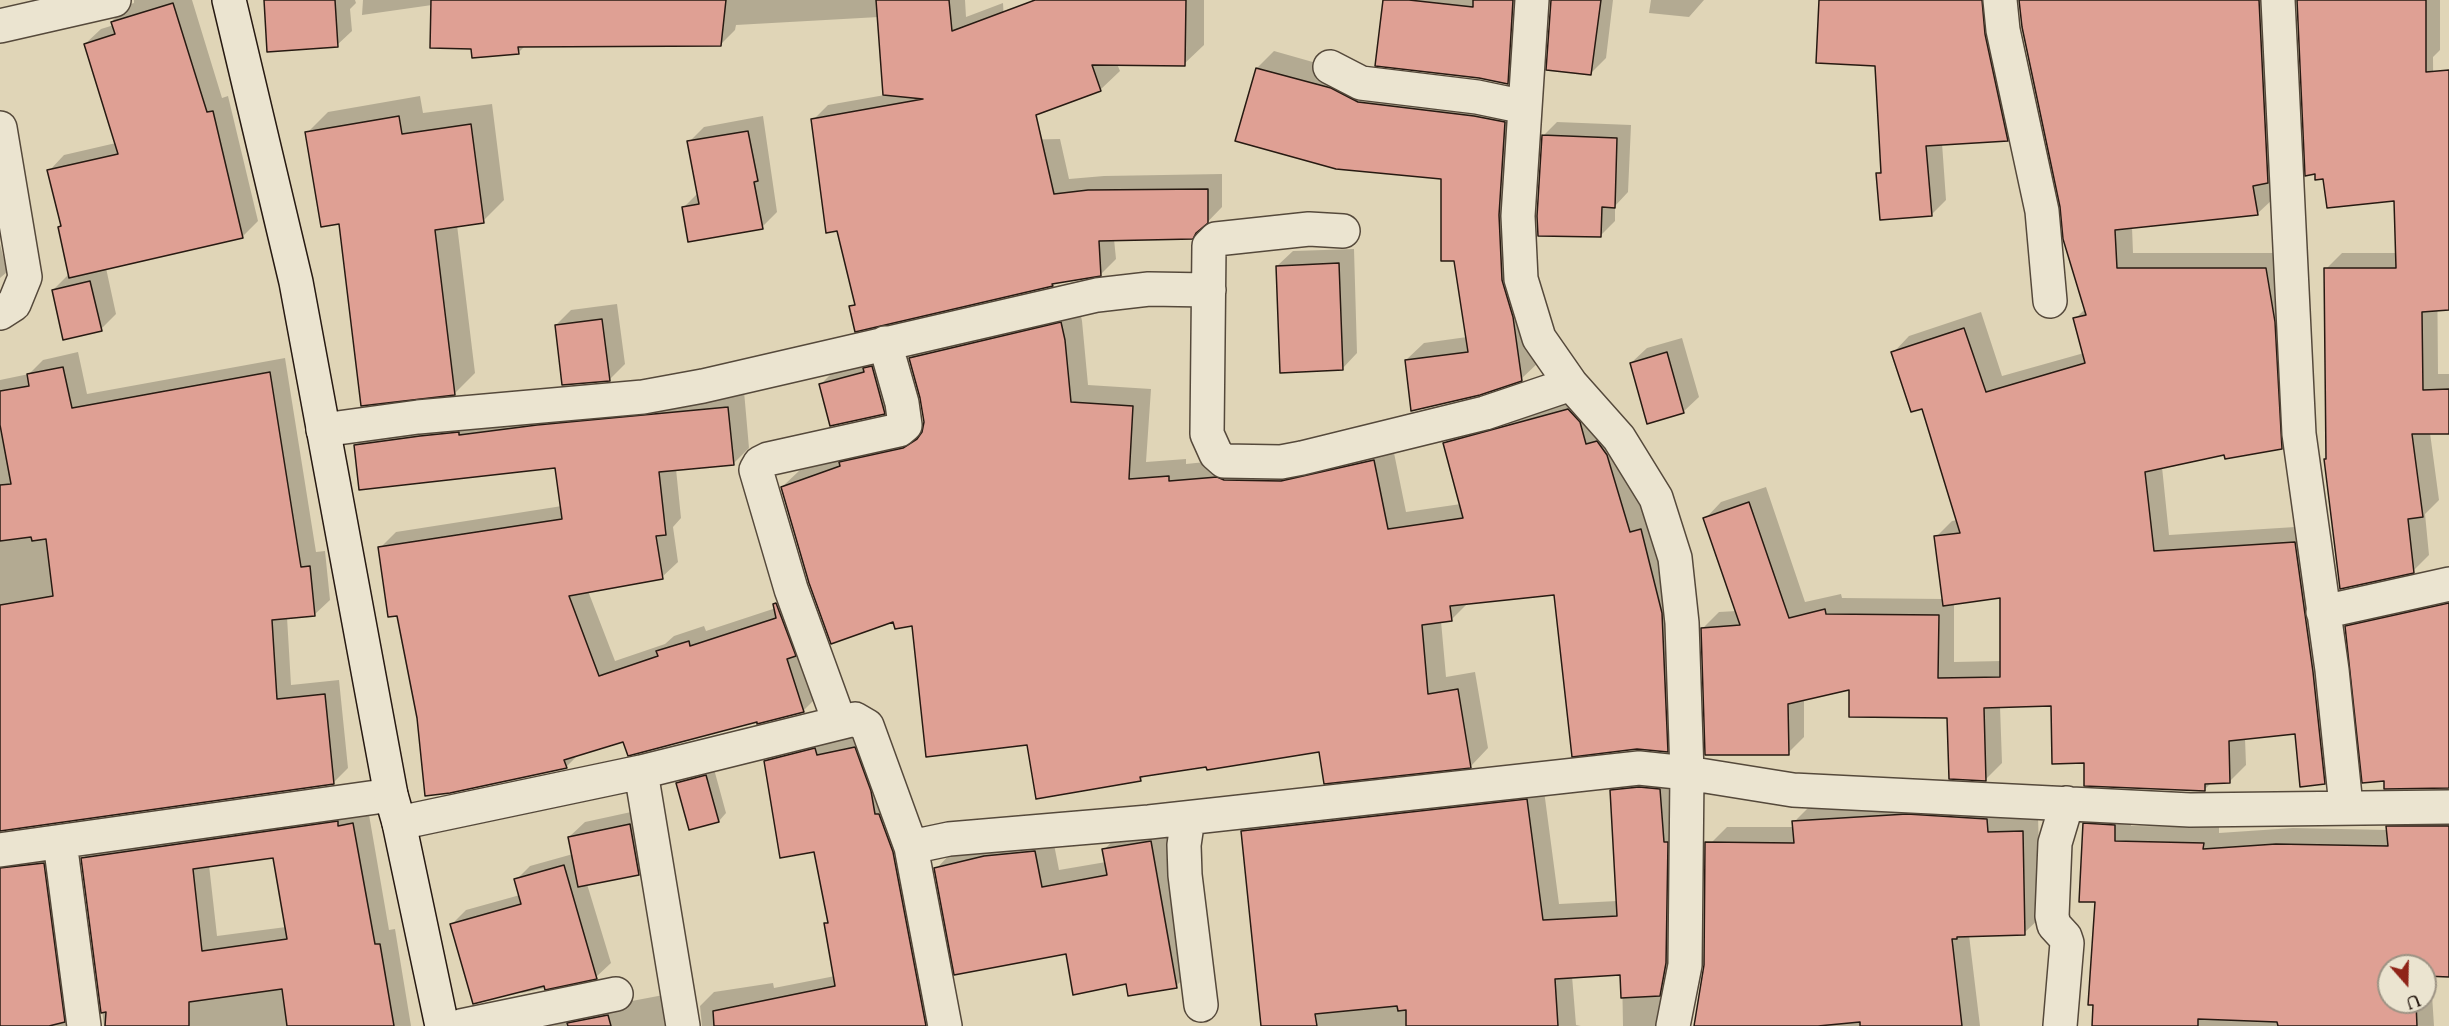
<!DOCTYPE html>
<style>
body{margin:0}
#map{position:relative;width:2449px;height:1026px;overflow:hidden;background:#e0d5b7;font-family:"Sorts Mill Goudy",serif}
canvas{display:block}
.north{position:absolute;left:2377px;top:954px;width:60px;height:60px;box-sizing:border-box;background:#ebe4d0;border:2px solid #9d9384;border-radius:50%;rotate:160deg;font-size:16px;font-weight:700;line-height:24px;text-align:center;color:#271a12}
.north::after{content:'';display:block;margin:auto;width:21px;height:27px;background:#8f2418;clip-path:polygon(50% 0,100% 100%,50% 72%,0 100%)}
</style>
<div id="map">
<canvas width="2449" height="1026"></canvas>
<div class="north">U</div>
</div>
<script>
const context = document.querySelector('canvas').getContext('2d');
context.lineJoin = 'round';
function fillPath(path, color) {
  context.fillStyle = color;
  context.fill(path, 'evenodd');
}
function shape(rows) {
  const path = new Path2D();
  for (const r of rows) {
    path.moveTo(r[0], r[1]);
    for (let i = 2; i < r.length; i += 2) path.lineTo(r[i], r[i + 1]);
  }
  return path;
}
function stroke(path, color, width, dash) {
  context.strokeStyle = color;
  context.lineWidth = width;
  context.lineCap = dash ? 'butt' : 'round';
  context.setLineDash(dash || []);
  context.stroke(path);
}
fillPath(shape([
 [134,0,192,0,222,98,228,96,258,221,243,236,106,268,116,314,101,329,53,290,68,275,62,225,49,171,64,155,116,143,85,44,101,29,114,25,113,20,128,5,134,3],
 [265,0,355,0,356,3,350,9,352,31,337,45],
 [363,0,965,0,966,17,1003,3,1011,140,1060,139,1069,179,1104,176,1222,174,1222,207,1192,238,1114,239,1116,259,1101,274,1055,282,1052,285,851,307,856,302,813,120,828,105,885,95,879,17,736,25,735,30,720,45,526,45,518,53,473,48,432,5,362,15],
 [1045,0,1204,0,1204,45,1184,64,1117,64,1120,71,1100,90],
 [1385,0,1526,0,1522,68,1507,83],
 [1551,0,1613,0,1606,58,1591,73,1548,68],
 [1651,0,1704,0,1689,17,1649,13],
 [1820,0,1998,0,2022,124,2007,140,1942,143,1946,200,1931,215,1878,174,1882,169,1876,64],
 [2020,0,2276,0,2274,198,2257,214,2132,227,2133,253,2282,253,2298,431,2281,447,2225,453,2162,467,2169,535,2311,526,2341,767,2324,783,2296,732,2245,738,2246,765,2229,782,2212,782,2204,790,2086,761,2052,704,2000,706,2002,763,1986,779,1948,716,1851,688,1804,699,1804,737,1788,753,1702,629,1719,612,1737,611,1705,519,1721,502,1766,487,1805,602,1841,594,1842,598,1944,599,1936,537,1952,521,1958,520,1923,407,1893,353,1909,336,1981,312,2002,376,2084,353,2075,319,2086,308,2062,207],
 [2001,596,2002,661,1954,662,1954,603],
 [2298,0,2440,0,2440,50,2433,57,2434,182],
 [1274,51,1348,72,1522,105,1539,362,1521,379,1406,360,1424,343,1467,337,1443,178,1257,68],
 [420,96,423,113,492,104,504,200,483,221,457,225,475,373,454,394,340,222,307,133,328,112],
 [763,116,777,212,762,227,684,207,698,193,689,142,704,127],
 [1557,122,1631,125,1628,192,1615,206,1615,221,1601,235,1543,136],
 [0,244,7,272,0,278],
 [1354,249,1357,353,1342,369,1277,266,1293,251],
 [2342,253,2437,253,2438,374,2449,374,2449,432,2430,433,2439,500,2425,514,2429,555,2413,571,2327,458,2326,269],
 [617,304,625,364,609,380,556,325,571,310],
 [1079,306,1082,321,1088,385,1151,389,1146,462,1186,459,1186,464,1392,443,1406,512,1461,504,1445,443,1463,425,1586,392,1659,512,1685,733,1667,751,1556,593,1468,603,1451,620,1441,621,1446,677,1475,672,1488,748,1471,766,1326,782,1320,750,1145,775,1140,780,1029,744,913,624,894,620,782,487,800,470,853,451,859,445,923,431,925,422,922,400,910,358,928,340],
 [1682,338,1699,397,1683,412,1631,363,1647,348],
 [78,352,87,394,285,358,316,552,325,551,330,600,314,615,287,617,291,685,339,680,348,768,333,783,0,830,0,380,29,374,43,360],
 [874,359,899,397,884,413,820,385,836,369],
 [744,391,749,448,733,464,676,469,681,518,673,527,678,562,662,577,588,591,615,661,665,644,674,636,704,626,706,631,776,608,775,605,790,589,819,695,803,711,624,740,579,754,566,767,418,717,398,614,380,548,396,532,562,506,556,467,356,445,371,429],
 [2449,591,2449,787,2385,779,2346,627,2363,611],
 [869,734,945,1026,702,1026,700,1006,714,992,773,983,774,988,835,976,826,924,829,921,815,850,765,761,779,747,831,742],
 [714,769,726,813,719,821,678,783,685,776],
 [1676,773,1668,1026,1623,1026,1622,973,1572,976,1576,1025,1581,1026,1263,1026,1243,831,1259,815,1543,783,1559,904,1617,901,1611,791,1628,774],
 [1810,806,2038,816,2041,917,2024,933,1969,935,1980,1026,1711,1026,1711,843,1727,827,1794,827,1794,822],
 [2101,808,2130,809,2131,826,2219,827,2219,833,2293,828,2388,830,2388,827,2404,811,2449,810,2449,950,2355,951,2389,974,2389,1002,2425,1002,2425,978,2431,979,2434,1026,2094,1026,2096,901,2085,824],
 [368,809,389,930,395,929,411,1026,104,1026,83,858,98,843],
 [274,856,286,927,217,936,209,865],
 [645,809,654,858,638,874,587,884,611,963,596,977,522,993,452,924,466,910,520,895,516,880,530,866,573,854,569,837,585,822],
 [1168,824,1194,969,1176,986,1127,982,1067,952,936,869,953,851,1052,834,1059,870,1106,862,1104,850,1121,832],
 [0,846,59,848,89,1026,0,1026],
 [674,993,685,1026,534,1026,542,1018]
]), '#0003');
const building = shape([
 [264,0,335,0,338,47,267,52,264,0],
 [431,0,726,0,721,46,518,47,519,54,472,58,471,49,430,48,431,0],
 [876,0,949,0,952,31,1035,0,1186,0,1185,66,1092,65,1101,91,1036,115,1054,194,1088,190,1208,189,1208,223,1196,233,1193,239,1099,241,1101,276,1052,284,1053,286,855,332,849,306,855,305,837,231,826,233,811,119,923,99,883,95,876,0],
 [1383,0,1409,0,1473,7,1473,0,1513,0,1508,84,1479,78,1375,66,1383,0],
 [1551,0,1601,0,1591,75,1546,70,1551,0],
 [1819,0,1982,0,1985,34,2008,141,1926,146,1932,216,1880,220,1876,173,1881,173,1875,66,1816,63,1819,0],
 [2019,0,2259,0,2268,183,2253,186,2258,215,2115,230,2117,268,2266,268,2275,322,2282,449,2225,459,2224,455,2145,472,2154,551,2295,542,2313,672,2325,784,2300,787,2295,734,2229,741,2230,783,2205,784,2205,791,2084,786,2084,763,2052,764,2051,706,1984,708,1986,781,1949,779,1947,718,1849,717,1849,690,1788,704,1789,755,1705,755,1701,628,1740,625,1703,518,1749,502,1789,618,1825,609,1826,614,1939,615,1938,678,2000,677,2000,598,1943,606,1934,536,1960,533,1922,409,1911,412,1891,352,1964,328,1986,392,2085,363,2073,318,2086,315,2063,239,2060,207,2022,27,2019,0],
 [2297,0,2426,0,2426,72,2449,70,2449,310,2422,312,2423,390,2449,389,2449,434,2412,434,2423,517,2408,519,2414,573,2340,589,2324,459,2326,459,2324,268,2396,268,2394,201,2327,208,2323,179,2315,180,2315,174,2305,176,2297,0],
 [173,3,207,112,213,111,243,238,69,278,58,227,61,226,47,170,118,154,84,44,115,34,111,22,173,3],
 [1256,68,1331,88,1358,102,1474,116,1505,122,1499,215,1502,280,1513,317,1522,381,1480,395,1411,411,1405,360,1468,352,1454,261,1441,261,1441,179,1336,169,1235,141,1256,68],
 [399,116,402,134,471,124,484,223,435,230,455,395,361,406,339,224,321,227,305,132,399,116],
 [748,131,758,181,754,182,763,229,688,242,682,207,699,204,687,141,748,131],
 [1542,135,1617,138,1615,208,1602,207,1601,237,1538,236,1537,216,1542,135],
 [1339,263,1343,370,1280,373,1276,266,1339,263],
 [90,281,102,331,63,340,52,290,90,281],
 [602,319,610,381,562,385,555,325,602,319],
 [1061,322,1065,340,1071,402,1133,406,1129,479,1169,476,1169,481,1217,477,1224,480,1281,481,1374,460,1388,529,1463,518,1443,443,1568,409,1580,422,1586,444,1597,441,1607,455,1630,532,1641,529,1662,613,1668,752,1637,749,1572,757,1554,595,1450,606,1452,621,1422,625,1428,694,1458,689,1471,768,1324,784,1319,752,1207,770,1206,767,1140,777,1141,781,1036,799,1027,745,926,757,912,626,895,629,893,622,831,644,809,583,781,487,840,466,839,462,903,448,917,439,922,432,924,422,920,398,909,358,1061,322],
 [1667,352,1684,413,1647,424,1630,363,1667,352],
 [872,366,885,414,830,426,819,384,864,372,863,368,872,366],
 [63,367,72,408,270,372,301,567,310,566,315,616,272,620,277,699,325,694,334,784,0,831,0,605,53,596,46,539,32,541,31,537,0,541,0,485,11,484,0,425,0,391,29,386,27,374,63,367],
 [728,407,734,465,659,472,666,535,656,536,663,579,569,596,599,676,658,656,656,651,689,641,690,646,776,618,773,604,776,603,796,656,787,659,804,712,757,724,757,722,628,756,623,742,564,760,567,768,450,793,425,796,417,718,397,616,388,617,378,547,562,519,555,468,359,490,354,445,420,436,459,432,459,435,537,425,728,407],
 [2449,603,2449,788,2384,789,2384,781,2362,783,2345,626,2449,603],
 [855,747,871,791,875,814,879,814,893,852,926,1026,714,1026,713,1011,835,986,824,923,828,923,814,852,780,858,764,761,815,748,817,755,855,747],
 [706,775,719,822,689,830,676,783,706,775],
 [1639,787,1660,789,1664,842,1668,842,1666,963,1660,996,1621,998,1620,975,1555,979,1558,1026,1406,1026,1406,1010,1398,1011,1397,1006,1315,1014,1317,1026,1261,1026,1241,831,1527,799,1543,920,1617,916,1610,790,1639,787],
 [1907,814,1987,819,1988,832,2023,831,2025,935,1957,937,1957,939,1952,939,1962,1026,1860,1026,1860,1022,1818,1026,1694,1026,1704,965,1705,842,1794,843,1792,821,1907,814],
 [338,821,338,826,353,823,375,944,380,944,394,1026,287,1026,282,989,189,1002,189,1026,105,1026,106,1012,101,1013,81,858,338,821],
 [273,858,287,939,202,951,193,869,273,858],
 [2083,823,2115,825,2115,841,2204,843,2203,849,2276,844,2388,846,2386,826,2449,826,2449,977,2425,976,2425,966,2389,966,2389,1002,2416,1002,2417,1026,2278,1026,2277,1022,2198,1019,2198,1026,2092,1026,2093,1005,2088,1005,2095,902,2079,902,2083,823],
 [630,824,639,875,578,887,568,837,630,824],
 [1151,841,1177,988,1128,996,1126,984,1073,995,1066,954,954,975,934,868,984,856,1035,851,1042,887,1107,875,1102,849,1151,841],
 [44,863,65,1022,49,1026,0,1026,0,868,44,863],
 [564,865,597,979,545,990,544,986,473,1004,450,924,521,904,514,879,564,865],
 [608,1015,611,1026,568,1026,567,1023,608,1015]
]);
fillPath(building, '#dfa094');
stroke(building, '#271a12', 1.5);
const street = shape([
 [1532,0,1518,216,1521,279,1539,338,1571,384,1619,438,1656,498,1675,558,1682,623,1687,773,1685,965,1673,1026],
 [2000,0,2003,30,2042,211,2050,301],
 [2278,0,2299,434,2332,670,2346,806],
 [0,26,114,0],
 [1330,67,1361,83,1477,97,1525,107],
 [0,128,25,277,14,304,0,313],
 [1343,231,1309,229,1216,239,1209,246,1207,434,1216,454,1224,461,1281,462,1302,458,1485,413,1571,384],
 [323,430,418,417,643,397,703,386,1097,295,1149,289,1209,290],
 [2323,612,2449,584],
 [839,721,791,589,756,470,760,463,768,459,899,430,905,425,902,403,885,343],
 [641,772,683,1026],
 [1188,818,1184,845,1185,875,1201,1005],
 [399,823,641,772,855,719,867,726,911,847,949,839,1149,822,1639,768,1687,773,1793,790,2190,810,2449,807],
 [60,842,84,1026],
 [911,847,945,1026],
 [0,850,391,795],
 [461,1026,616,994],
 [2060,1026,2067,943,2065,937,2054,925,2052,916,2055,843,2067,803]
]);
const secondary = shape([
 [229,0,296,282,391,795,399,823,442,1026]
]);
stroke(street, '#55493b', 36);
stroke(secondary, '#271a12', 36);
stroke(street, '#ebe4d0', 33);
stroke(secondary, '#ebe4d0', 33);
</script>
